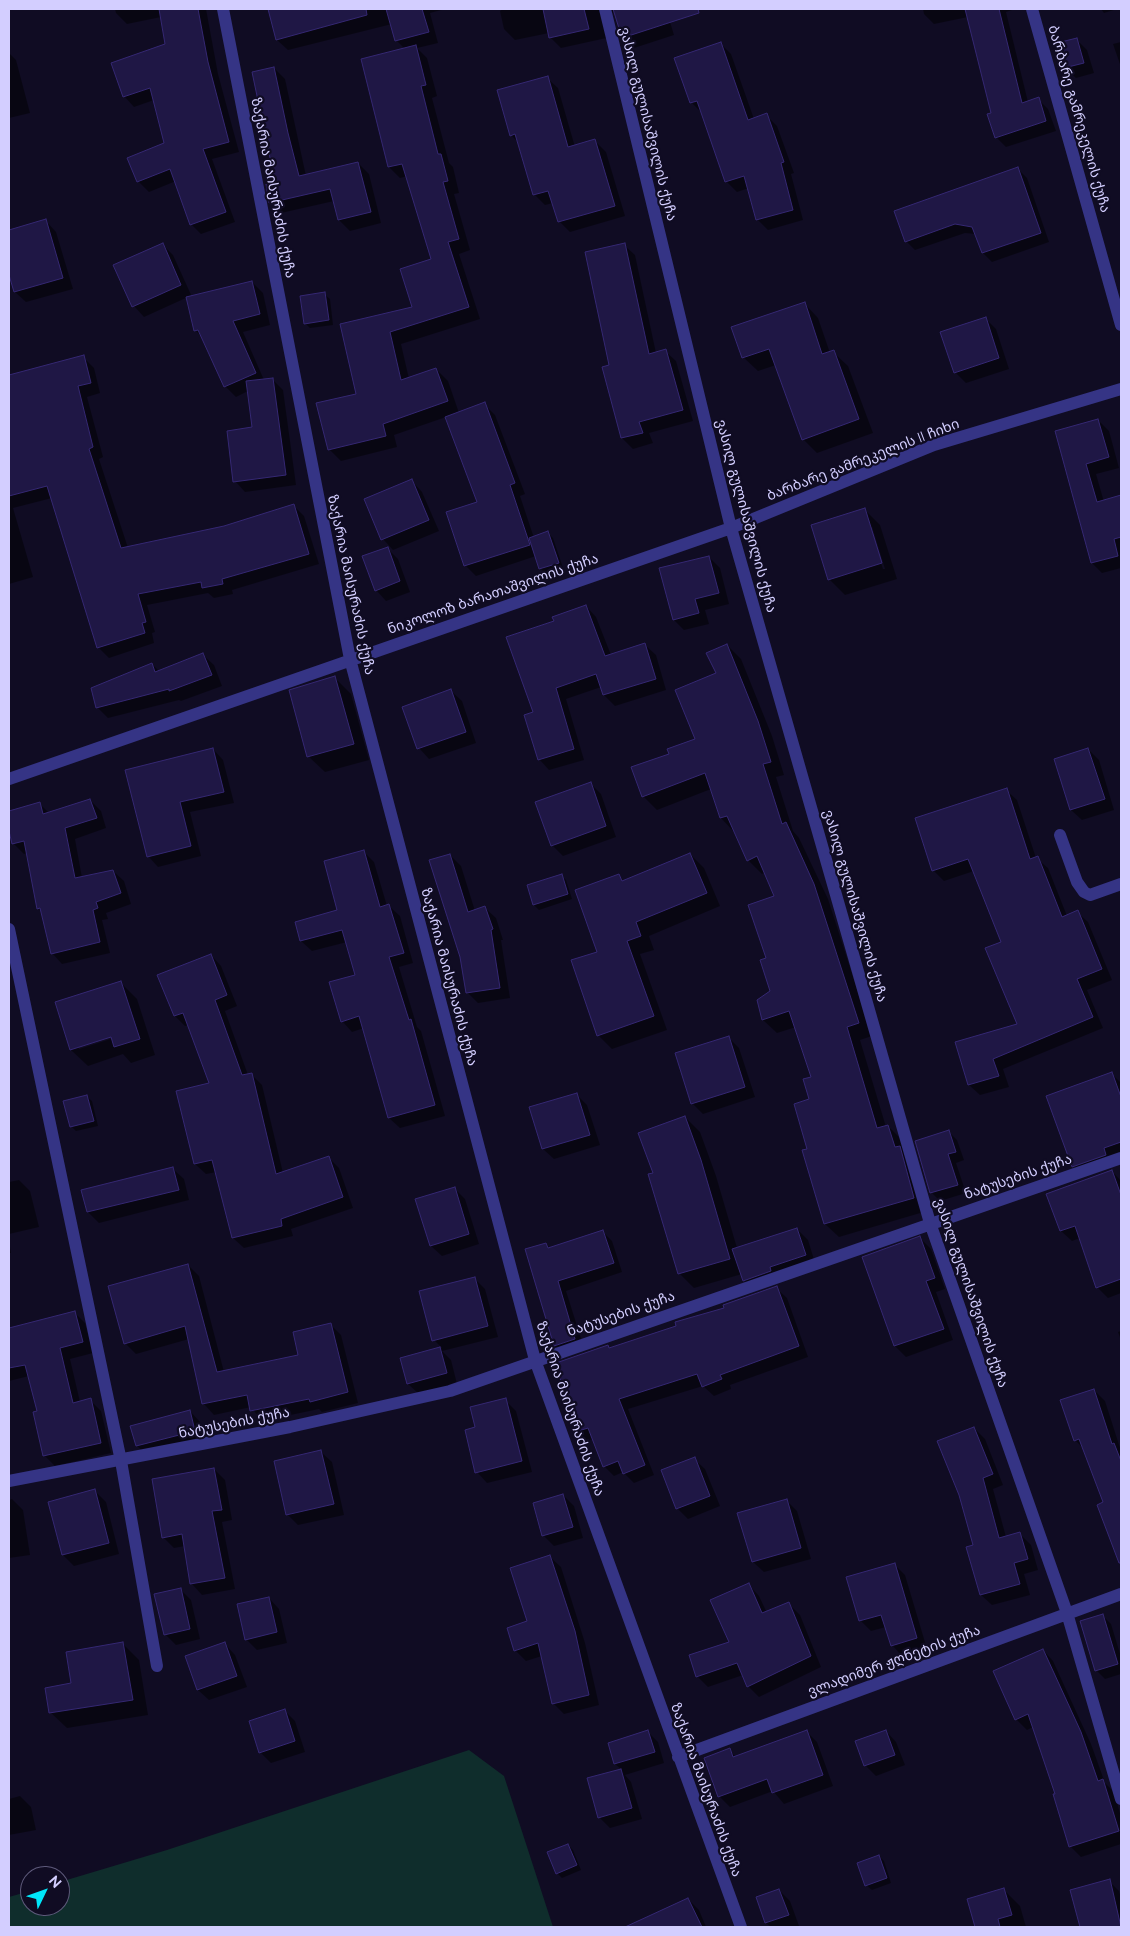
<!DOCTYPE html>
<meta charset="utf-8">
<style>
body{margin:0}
#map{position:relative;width:1130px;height:1936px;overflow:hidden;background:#100c23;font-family:Raleway,sans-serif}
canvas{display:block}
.frame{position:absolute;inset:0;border:10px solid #d3ceff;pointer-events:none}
.north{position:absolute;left:20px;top:1866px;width:50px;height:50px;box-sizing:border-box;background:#100c23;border:1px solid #5e5a7b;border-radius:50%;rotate:48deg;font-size:14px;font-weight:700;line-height:20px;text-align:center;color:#d3ceff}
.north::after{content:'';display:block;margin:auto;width:18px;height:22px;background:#00e6f9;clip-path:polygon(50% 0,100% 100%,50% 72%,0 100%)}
</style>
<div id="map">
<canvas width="1130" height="1936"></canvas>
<div class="frame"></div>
<div class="north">N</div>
</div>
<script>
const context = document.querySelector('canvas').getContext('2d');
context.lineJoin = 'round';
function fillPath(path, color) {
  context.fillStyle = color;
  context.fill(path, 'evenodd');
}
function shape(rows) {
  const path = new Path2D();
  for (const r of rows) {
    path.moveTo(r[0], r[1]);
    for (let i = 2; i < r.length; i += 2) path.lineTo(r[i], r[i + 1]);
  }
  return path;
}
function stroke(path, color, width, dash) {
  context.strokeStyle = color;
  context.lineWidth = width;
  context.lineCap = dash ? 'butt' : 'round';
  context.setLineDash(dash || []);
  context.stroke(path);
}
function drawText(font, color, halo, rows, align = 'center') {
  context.font = font + ' Raleway,"Noto Sans Georgian",sans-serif';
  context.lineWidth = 4.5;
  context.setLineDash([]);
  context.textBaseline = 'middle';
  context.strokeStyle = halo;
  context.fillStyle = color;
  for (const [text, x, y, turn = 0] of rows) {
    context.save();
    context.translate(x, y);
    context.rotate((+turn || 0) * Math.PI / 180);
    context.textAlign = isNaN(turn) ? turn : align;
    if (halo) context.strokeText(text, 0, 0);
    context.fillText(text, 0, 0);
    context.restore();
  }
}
fillPath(shape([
 [469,1750,504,1776,553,1927,9,1927,9,1897,30,1891,30,1906,60,1906,60,1882,167,1850]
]), '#0f2d2c');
fillPath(shape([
 [115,9,206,9,218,74,239,152,212,159,235,222,201,234,191,224,176,181,149,192,138,181,166,144,154,100,134,107,124,96,166,45,161,17,127,24,116,13],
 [269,9,445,9,430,13,438,43,417,48,427,58,437,96,432,98,449,163,453,167,459,193,454,194,470,250,459,254,480,319,401,344,409,379,436,369,448,381,459,413,484,404,495,415,525,494,520,496,534,538,548,533,553,538,563,568,545,573,540,568,536,556,476,576,465,565,479,503,446,417,394,435,397,447,341,461,329,449,357,395,341,325,414,308,433,260,408,176,400,178,389,167,405,49,397,41,392,24,288,50,277,40],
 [503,9,666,9,674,35,634,48,623,37,615,10,607,18,611,37,561,48,550,37,549,33,515,40,504,29,500,11],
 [923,9,1015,9,1006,12,1028,102,1038,99,1048,109,1056,131,1006,147,996,137,992,114,968,17,934,24,924,14],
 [1101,9,1117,9,1104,13],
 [1076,39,1087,50,1094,73,1076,78,1065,68],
 [1121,42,1121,67,1113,44],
 [720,43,731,54,754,119,766,115,777,126,794,173,791,174,803,220,768,230,757,219,749,188,737,192,726,181,703,114,692,103,676,59],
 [9,53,16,60,30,113,9,118],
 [274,68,285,79,306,176,358,163,369,174,381,223,350,231,339,220,334,201,281,213,270,203,267,185,276,183],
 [547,78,558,88,575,147,595,141,606,152,625,216,570,232,559,221,553,203,545,205,534,194,520,144,511,135],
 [1018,169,1027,178,1049,242,992,262,983,253,976,234,965,233,915,250,906,241],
 [46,221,56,232,73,289,26,302,15,292,11,277,9,277,9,232],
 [162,244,173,255,192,297,252,282,263,293,270,325,243,332,264,380,272,379,283,390,296,485,245,492,235,481,254,429,248,391,236,397,225,386,203,338,195,330,188,297,144,317,134,306],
 [624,245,635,255,656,353,665,351,676,361,693,421,649,433,653,443,633,449,622,438,603,368,611,366],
 [324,294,330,299,333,325,310,328,305,323],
 [804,303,818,318,830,353,833,352,848,366,873,433,817,453,803,439,776,365,758,371,743,357],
 [985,318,996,329,1009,369,966,383,955,372],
 [83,357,94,368,100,393,87,397,103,457,99,459,128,548,224,527,294,506,304,516,319,564,232,590,233,594,214,598,208,593,147,605,155,632,152,633,154,643,109,658,98,647,52,498,13,508,33,577,9,584,9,428,36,421],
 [1098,420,1109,431,1119,468,1096,474,1104,502,1121,497,1121,568,1102,573,1092,563,1056,432],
 [412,481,422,492,439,531,393,550,383,539],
 [864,509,880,525,897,579,845,595,829,579],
 [869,527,872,527,885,569,883,569],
 [387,548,398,559,410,592,386,601,376,590],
 [709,557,720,568,729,604,705,610,709,624,684,630,674,620],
 [586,606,596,617,611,655,645,645,656,655,666,690,615,706,604,695,601,687,566,699,584,760,549,770,539,759,535,713,555,621],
 [727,645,741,659,772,736,784,775,776,777,793,831,799,838,828,899,872,1036,860,1040,886,1127,888,1126,902,1140,927,1211,839,1237,825,1224,804,1151,808,1149,812,1078,796,1027,777,1033,763,1020,771,992,767,959,776,897,765,872,762,874,748,860,734,832,721,818,711,789,657,810,643,796,670,755,696,740],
 [203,655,214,665,222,686,181,701,179,700,108,718,97,707,152,664,159,671],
 [335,678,351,694,369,760,325,772,308,756],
 [451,691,462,701,476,743,429,759,419,748],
 [213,749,223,760,234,803,190,812,201,856,158,867,148,856,127,771],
 [1088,749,1099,760,1114,810,1082,820,1071,810,1055,759],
 [590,783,601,794,616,837,563,856,552,845],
 [1006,790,1017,800,1036,858,1048,868,1067,916,1077,912,1088,922,1112,980,1087,990,1103,1028,1003,1069,1009,1087,980,1095,969,1085,1018,1024,1003,942,974,871,944,881,933,870],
 [90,800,101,811,106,828,75,839,82,878,113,871,124,881,131,904,106,913,108,919,102,920,110,953,62,964,52,953,42,913,38,908,27,853,24,854,13,843,9,826,9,812,40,804,49,813],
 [363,851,374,862,387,906,389,906,400,916,413,963,399,967,417,1027,421,1031,445,1116,400,1128,389,1118,364,1028,352,1032,342,1021,357,976,347,942,312,951,301,941,296,922,339,911],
 [690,854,704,868,720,906,649,936,654,950,640,954,667,1030,612,1049,598,1035,598,952,619,876,624,881],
 [450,855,461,866,475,911,485,908,496,918,503,940,501,940,510,998,478,1003,467,992],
 [561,875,566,880,572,899,539,910,534,905],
 [211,955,221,966,237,1006,225,1011,248,1075,251,1074,262,1085,283,1173,328,1157,339,1168,353,1208,291,1229,293,1236,244,1248,233,1238,217,1172,206,1174,195,1164,211,1084,189,1025,185,1026,175,1016],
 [121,983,137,999,155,1055,131,1063,123,1054,88,1066,71,1050,56,1003],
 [116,1034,117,1037,79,1049,79,1046],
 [729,1038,739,1048,755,1097,703,1114,692,1103],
 [1112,1074,1121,1083,1121,1156,1084,1177,1073,1166],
 [577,1095,587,1105,600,1145,554,1159,543,1149],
 [86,1096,92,1101,98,1126,76,1131,71,1126],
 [685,1117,700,1132,716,1176,737,1248,797,1229,808,1240,816,1266,754,1291,744,1280,742,1274,694,1288,679,1273,654,1174],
 [948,1131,957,1140,964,1160,956,1163,966,1193,940,1201,931,1192],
 [173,1169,184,1179,189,1200,99,1223,88,1212,83,1190],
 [1112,1171,1121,1181,1121,1293,1108,1298,1097,1287,1080,1238,1072,1241,1061,1231,1048,1195],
 [19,1180,30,1191,39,1227,9,1234,9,1182],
 [454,1188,465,1199,479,1244,442,1256,431,1246],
 [602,1231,612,1241,622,1272,566,1291,584,1348,564,1355,555,1346,546,1244,551,1249],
 [920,1238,931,1249,945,1289,936,1292,953,1340,906,1357,895,1346,864,1257],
 [9,1242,11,1253,9,1253],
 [188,1265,199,1276,224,1372,300,1356,330,1324,341,1335,358,1403,322,1412,319,1409,262,1421,251,1407,214,1415,204,1404,189,1339,136,1354,125,1343],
 [474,1278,485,1289,498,1337,442,1351,451,1360,457,1384,419,1394,408,1384,402,1359,442,1348,434,1340],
 [776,1288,787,1298,808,1357,730,1385,731,1389,714,1396,703,1386,628,1409,654,1475,634,1483,623,1472,614,1476,604,1466,593,1439,586,1441,576,1431,563,1389,608,1346,610,1349,677,1327],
 [75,1313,85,1323,93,1353,70,1359,80,1402,90,1400,101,1411,111,1453,55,1466,44,1455,38,1412,29,1376,9,1381,9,1332],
 [1121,1331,1121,1340,1118,1332],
 [1094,1390,1105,1401,1121,1451,1121,1556,1115,1551,1105,1503,1085,1450,1075,1440],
 [505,1400,516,1411,532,1472,487,1483,477,1472,477,1428],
 [190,1411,200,1422,205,1441,148,1456,137,1446],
 [974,1428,985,1439,1003,1485,993,1489,1006,1537,1020,1534,1031,1545,1038,1570,1024,1574,1030,1595,992,1605,981,1595,975,1546],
 [321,1452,332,1462,344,1515,298,1525,287,1514],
 [694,1459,705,1469,720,1506,688,1519,677,1508],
 [214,1469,225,1480,232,1520,222,1522,235,1589,202,1595,192,1584,185,1546,174,1548,163,1537],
 [95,1491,106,1502,119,1554,74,1566,63,1555],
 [563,1495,574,1506,583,1538,554,1546,543,1535],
 [12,1499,23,1510,30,1555,9,1558,9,1500],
 [786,1500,797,1511,811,1559,764,1572,753,1562],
 [550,1557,561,1567,585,1643,599,1705,564,1714,553,1703,542,1656,526,1661,515,1650,529,1622],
 [894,1564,905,1575,927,1649,902,1656,892,1645,886,1627,871,1631,861,1621,848,1578],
 [749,1585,759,1596,767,1613,789,1604,800,1615,821,1667,759,1697,748,1686,743,1675,708,1687,697,1676,730,1642],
 [180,1589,191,1600,200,1639,176,1645,165,1634],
 [269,1598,279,1609,287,1643,257,1650,246,1639],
 [1103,1616,1111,1624,1121,1657,1121,1674,1105,1679,1097,1671,1081,1622],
 [123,1644,139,1660,148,1715,67,1728,50,1712,72,1684],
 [225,1644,235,1655,247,1687,209,1700,198,1690],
 [1043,1650,1053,1661,1091,1744,1105,1783,1114,1792,1121,1817,1121,1844,1081,1857,1070,1846,1056,1795,1033,1727,1027,1730,1016,1719],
 [284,1710,295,1721,305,1752,271,1763,260,1752],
 [806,1731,817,1742,833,1786,784,1804,773,1791,730,1807,719,1796,729,1750,736,1757],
 [886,1731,896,1742,905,1765,876,1776,865,1765],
 [648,1732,658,1742,664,1763,625,1775,631,1782,642,1819,610,1828,599,1817,589,1779,622,1770,615,1764,609,1743],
 [20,1796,31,1807,36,1830,9,1835,9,1799],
 [568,1845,573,1850,581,1870,562,1878,557,1873],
 [879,1856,884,1861,891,1883,872,1890,866,1885],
 [1109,1881,1119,1891,1121,1898,1121,1927,1081,1927,1072,1891],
 [779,1890,790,1901,799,1926,771,1927,766,1923,757,1898],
 [1004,1890,1020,1906,1026,1927,976,1927,968,1900],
 [688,1899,699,1910,706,1927,658,1927,653,1916]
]), '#0007');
const building = shape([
 [159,9,198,9,208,62,229,142,203,149,226,212,190,225,170,169,137,182,127,158,164,143,150,88,123,97,111,63,165,44,159,9],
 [268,9,366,9,367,15,276,40,268,9],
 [386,9,422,9,429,32,395,41,386,9],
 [543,9,584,9,589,29,549,38,543,9],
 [613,9,698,9,699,13,622,38,613,9],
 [965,9,999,9,1022,103,1039,97,1046,121,995,138,987,114,991,113,965,9],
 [1077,38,1084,63,1064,68,1057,43,1077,38],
 [721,42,748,120,767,113,784,162,781,163,793,210,756,220,744,176,725,182,697,101,690,103,674,58,721,42],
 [416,45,426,85,421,86,438,154,441,154,448,181,443,182,459,239,448,242,469,307,390,332,401,380,436,368,448,401,383,424,386,436,328,450,316,403,356,394,340,324,412,307,400,269,431,259,402,164,388,167,361,59,416,45],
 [274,67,288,133,299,176,358,162,371,212,338,220,330,189,269,203,266,184,275,182,252,72,274,67],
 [548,76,568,147,595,139,615,206,558,222,548,191,533,195,515,134,510,136,497,90,548,76],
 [1018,167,1041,233,982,253,972,227,955,224,905,242,894,211,1018,167],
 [46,219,63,278,14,292,9,275,9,230,46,219],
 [163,243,181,285,132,307,113,265,163,243],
 [625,243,649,354,666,349,683,410,639,422,643,433,621,438,602,367,609,365,585,252,625,243],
 [252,281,260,314,233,321,256,373,224,387,198,330,194,331,186,297,252,281],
 [325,292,329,320,304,324,300,296,325,292],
 [805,302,822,354,834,350,859,419,802,440,769,349,742,358,731,327,805,302],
 [986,317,999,358,954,373,940,332,986,317],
 [84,355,91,383,78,386,93,447,89,449,121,548,224,526,294,504,309,554,222,579,223,584,202,588,201,582,138,594,146,622,142,623,145,633,97,648,47,486,9,496,9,375,84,355],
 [273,378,286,475,233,482,227,431,252,427,246,381,273,378],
 [485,402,515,483,510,485,530,545,464,566,446,512,477,502,445,417,485,402],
 [1098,419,1109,457,1086,464,1097,502,1121,495,1121,537,1114,539,1118,556,1091,563,1055,431,1098,419],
 [412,479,429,520,381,540,364,499,412,479],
 [865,508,882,563,828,580,811,525,865,508],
 [548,531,559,563,539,569,529,538,548,531],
 [388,547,400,581,375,591,362,556,388,547],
 [709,556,719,593,695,599,699,613,673,620,659,568,709,556],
 [586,605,605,656,645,643,656,679,603,695,596,674,556,688,574,749,538,760,524,715,533,712,506,637,554,621,552,617,586,605],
 [727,644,758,721,771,762,763,764,782,824,786,822,814,884,859,1023,847,1027,877,1128,888,1125,895,1147,900,1146,914,1198,824,1224,802,1150,807,1149,794,1104,809,1099,803,1079,811,1077,789,1011,762,1020,757,1000,770,991,760,960,766,958,748,905,774,896,757,856,747,861,727,816,720,818,705,773,642,797,631,767,669,754,667,749,695,739,675,690,716,673,706,653,727,644],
 [203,653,212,675,169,691,169,689,96,708,91,688,152,663,155,672,203,653],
 [335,676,354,744,307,757,289,690,335,676],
 [451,689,466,732,417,749,402,707,451,689],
 [213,748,224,792,180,802,191,846,147,857,125,770,213,748],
 [1088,748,1105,799,1070,810,1054,759,1088,748],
 [591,782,606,826,551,846,535,802,591,782],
 [1007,788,1030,859,1038,856,1062,917,1078,910,1102,969,1077,979,1093,1017,993,1059,999,1076,968,1085,955,1042,1017,1024,985,948,1001,942,968,859,932,871,915,818,1007,788],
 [90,799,97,818,65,828,75,878,113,870,121,893,96,902,98,908,93,910,100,942,51,954,40,908,37,909,24,841,12,844,9,831,9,811,40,802,43,814,90,799],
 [364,850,380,907,389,904,404,953,389,957,409,1020,411,1019,435,1105,388,1118,359,1016,341,1022,329,982,355,975,342,930,300,941,295,922,337,910,324,861,364,850],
 [690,853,707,893,636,922,641,936,627,941,654,1016,597,1036,571,960,597,952,575,890,619,874,622,881,690,853],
 [450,854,468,912,485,906,493,929,491,930,500,988,466,993,460,957,429,860,450,854],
 [562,874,568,894,533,905,527,885,562,874],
 [211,954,227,995,215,1000,242,1075,252,1073,276,1174,329,1156,343,1197,281,1219,282,1226,232,1238,212,1160,194,1164,176,1091,209,1083,183,1013,174,1016,157,975,211,954],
 [121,981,140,1039,114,1047,111,1037,70,1050,55,1002,121,981],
 [729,1036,745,1087,691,1104,675,1053,729,1036],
 [1112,1072,1121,1097,1121,1142,1104,1148,1106,1155,1072,1167,1046,1096,1112,1072],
 [577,1093,590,1135,542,1149,529,1107,577,1093],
 [87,1095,94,1121,70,1127,63,1101,87,1095],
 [685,1116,701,1160,730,1259,678,1274,648,1174,653,1173,638,1133,685,1116],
 [949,1130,956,1152,948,1154,958,1185,930,1193,915,1141,949,1130],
 [173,1167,179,1190,87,1212,81,1190,173,1167],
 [1112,1170,1121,1195,1121,1279,1096,1288,1075,1226,1060,1231,1046,1194,1112,1170],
 [455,1187,469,1234,430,1246,415,1199,455,1187],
 [797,1228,806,1255,770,1267,771,1271,743,1281,732,1249,797,1228],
 [603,1230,614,1263,558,1281,575,1339,554,1346,525,1249,546,1243,548,1248,603,1230],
 [920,1236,935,1278,926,1281,944,1329,894,1346,862,1257,920,1236],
 [188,1264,217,1372,298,1355,293,1332,331,1323,348,1392,310,1402,309,1399,250,1411,247,1395,202,1404,185,1326,124,1344,108,1286,188,1264],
 [475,1277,488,1326,432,1341,419,1291,475,1277],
 [777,1286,799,1346,720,1375,722,1379,702,1387,697,1374,619,1399,645,1465,623,1474,618,1461,603,1467,588,1428,575,1432,556,1363,608,1345,609,1348,676,1326,675,1322,724,1308,723,1305,777,1286],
 [75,1311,83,1342,60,1348,73,1403,91,1398,101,1443,43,1456,33,1412,37,1411,25,1365,9,1368,9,1328,75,1311],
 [440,1347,447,1373,407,1384,400,1358,440,1347],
 [1094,1389,1112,1444,1114,1443,1121,1461,1121,1563,1119,1563,1097,1505,1103,1502,1079,1439,1074,1441,1060,1400,1094,1389],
 [506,1398,522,1461,475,1473,465,1430,475,1427,470,1407,506,1398],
 [190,1410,195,1431,136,1446,130,1426,190,1410],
 [974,1427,993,1474,983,1478,999,1538,1020,1532,1028,1559,1014,1563,1020,1584,980,1595,966,1547,973,1545,959,1495,937,1441,974,1427],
 [321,1450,334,1504,286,1515,274,1461,321,1450],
 [695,1457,710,1496,676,1509,661,1470,695,1457],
 [214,1468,222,1510,212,1511,225,1578,190,1584,182,1534,162,1538,152,1479,214,1468],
 [95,1489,109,1543,62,1555,48,1502,95,1489],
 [563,1494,573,1527,542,1536,533,1503,563,1494],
 [787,1499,801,1548,752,1562,737,1513,787,1499],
 [550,1555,575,1631,589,1695,552,1704,538,1643,514,1651,507,1628,527,1621,510,1568,550,1555],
 [895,1563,917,1638,891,1646,881,1615,859,1621,846,1577,895,1563],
 [749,1583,762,1613,789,1602,811,1656,747,1687,737,1663,696,1677,689,1655,729,1642,710,1600,749,1583],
 [181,1588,190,1629,164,1635,154,1594,181,1588],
 [269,1597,277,1632,245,1640,237,1604,269,1597],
 [1103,1614,1118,1664,1095,1671,1080,1621,1103,1614],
 [123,1642,133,1700,49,1713,45,1688,71,1683,66,1652,123,1642],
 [225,1642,237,1676,197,1690,185,1656,225,1642],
 [1043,1649,1081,1732,1098,1781,1103,1779,1119,1831,1069,1847,1053,1794,1055,1794,1028,1714,1015,1720,993,1671,1043,1649],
 [285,1709,295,1741,259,1753,249,1721,285,1709],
 [648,1730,655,1752,614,1764,608,1743,648,1730],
 [807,1730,823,1775,772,1793,767,1779,718,1797,704,1758,730,1748,733,1757,807,1730],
 [886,1730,895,1755,864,1766,855,1741,886,1730],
 [621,1769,632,1808,598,1818,587,1778,621,1769],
 [568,1844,577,1865,556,1874,547,1852,568,1844],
 [879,1855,887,1878,865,1886,857,1863,879,1855],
 [1110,1879,1121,1927,1080,1927,1070,1890,1110,1879],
 [1004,1888,1012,1915,998,1919,1000,1927,975,1927,967,1899,1004,1888],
 [779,1889,789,1915,765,1923,756,1897,779,1889],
 [688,1898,702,1927,625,1927,688,1898]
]);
fillPath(building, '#1f1745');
stroke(building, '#352873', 1);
stroke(shape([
 [223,9,350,659,535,1360,741,1927],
 [605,9,731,528,930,1223,1067,1613,1121,1799],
 [1032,9,1121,325],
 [9,779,731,528,934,445,1121,389],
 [1060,835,1077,882,1084,892,1090,895,1121,884],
 [9,929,121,1461,157,1666],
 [9,1481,290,1427,450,1391,1121,1158],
 [678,1757,1121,1594]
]), '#353485', 12);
drawText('14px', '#d3ceff', '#100c23', [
 ["ბარბარე გამრეკელის ქუჩა",1079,119,74],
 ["ვასილ გულისაშვილის ქუჩა",648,124,76],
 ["ზაქარია მაისურაძის ქუჩა",273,188,79],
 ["ბარბარე გამრეკელის II ჩიხი",863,460,-21],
 ["ვასილ გულისაშვილის ქუჩა",746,516,75],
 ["ზაქარია მაისურაძის ქუჩა",351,585,78],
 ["ნიკოლოზ ბარათაშვილის ქუჩა",493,594,-19],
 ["ვასილ გულისაშვილის ქუჩა",855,906,74],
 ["ზაქარია მაისურაძის ქუჩა",449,977,75],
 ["ნატუსების ქუჩა",1018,1177,-19],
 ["ვასილ გულისაშვილის ქუჩა",971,1293,71],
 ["ნატუსების ქუჩა",621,1314,-19],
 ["ზაქარია მაისურაძის ქუჩა",570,1409,71],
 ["ნატუსების ქუჩა",234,1423,-11],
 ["ვლადიმერ ჟღნეტის ქუჩა",894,1661,-20],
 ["ზაქარია მაისურაძის ქუჩა",706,1790,70]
]);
</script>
